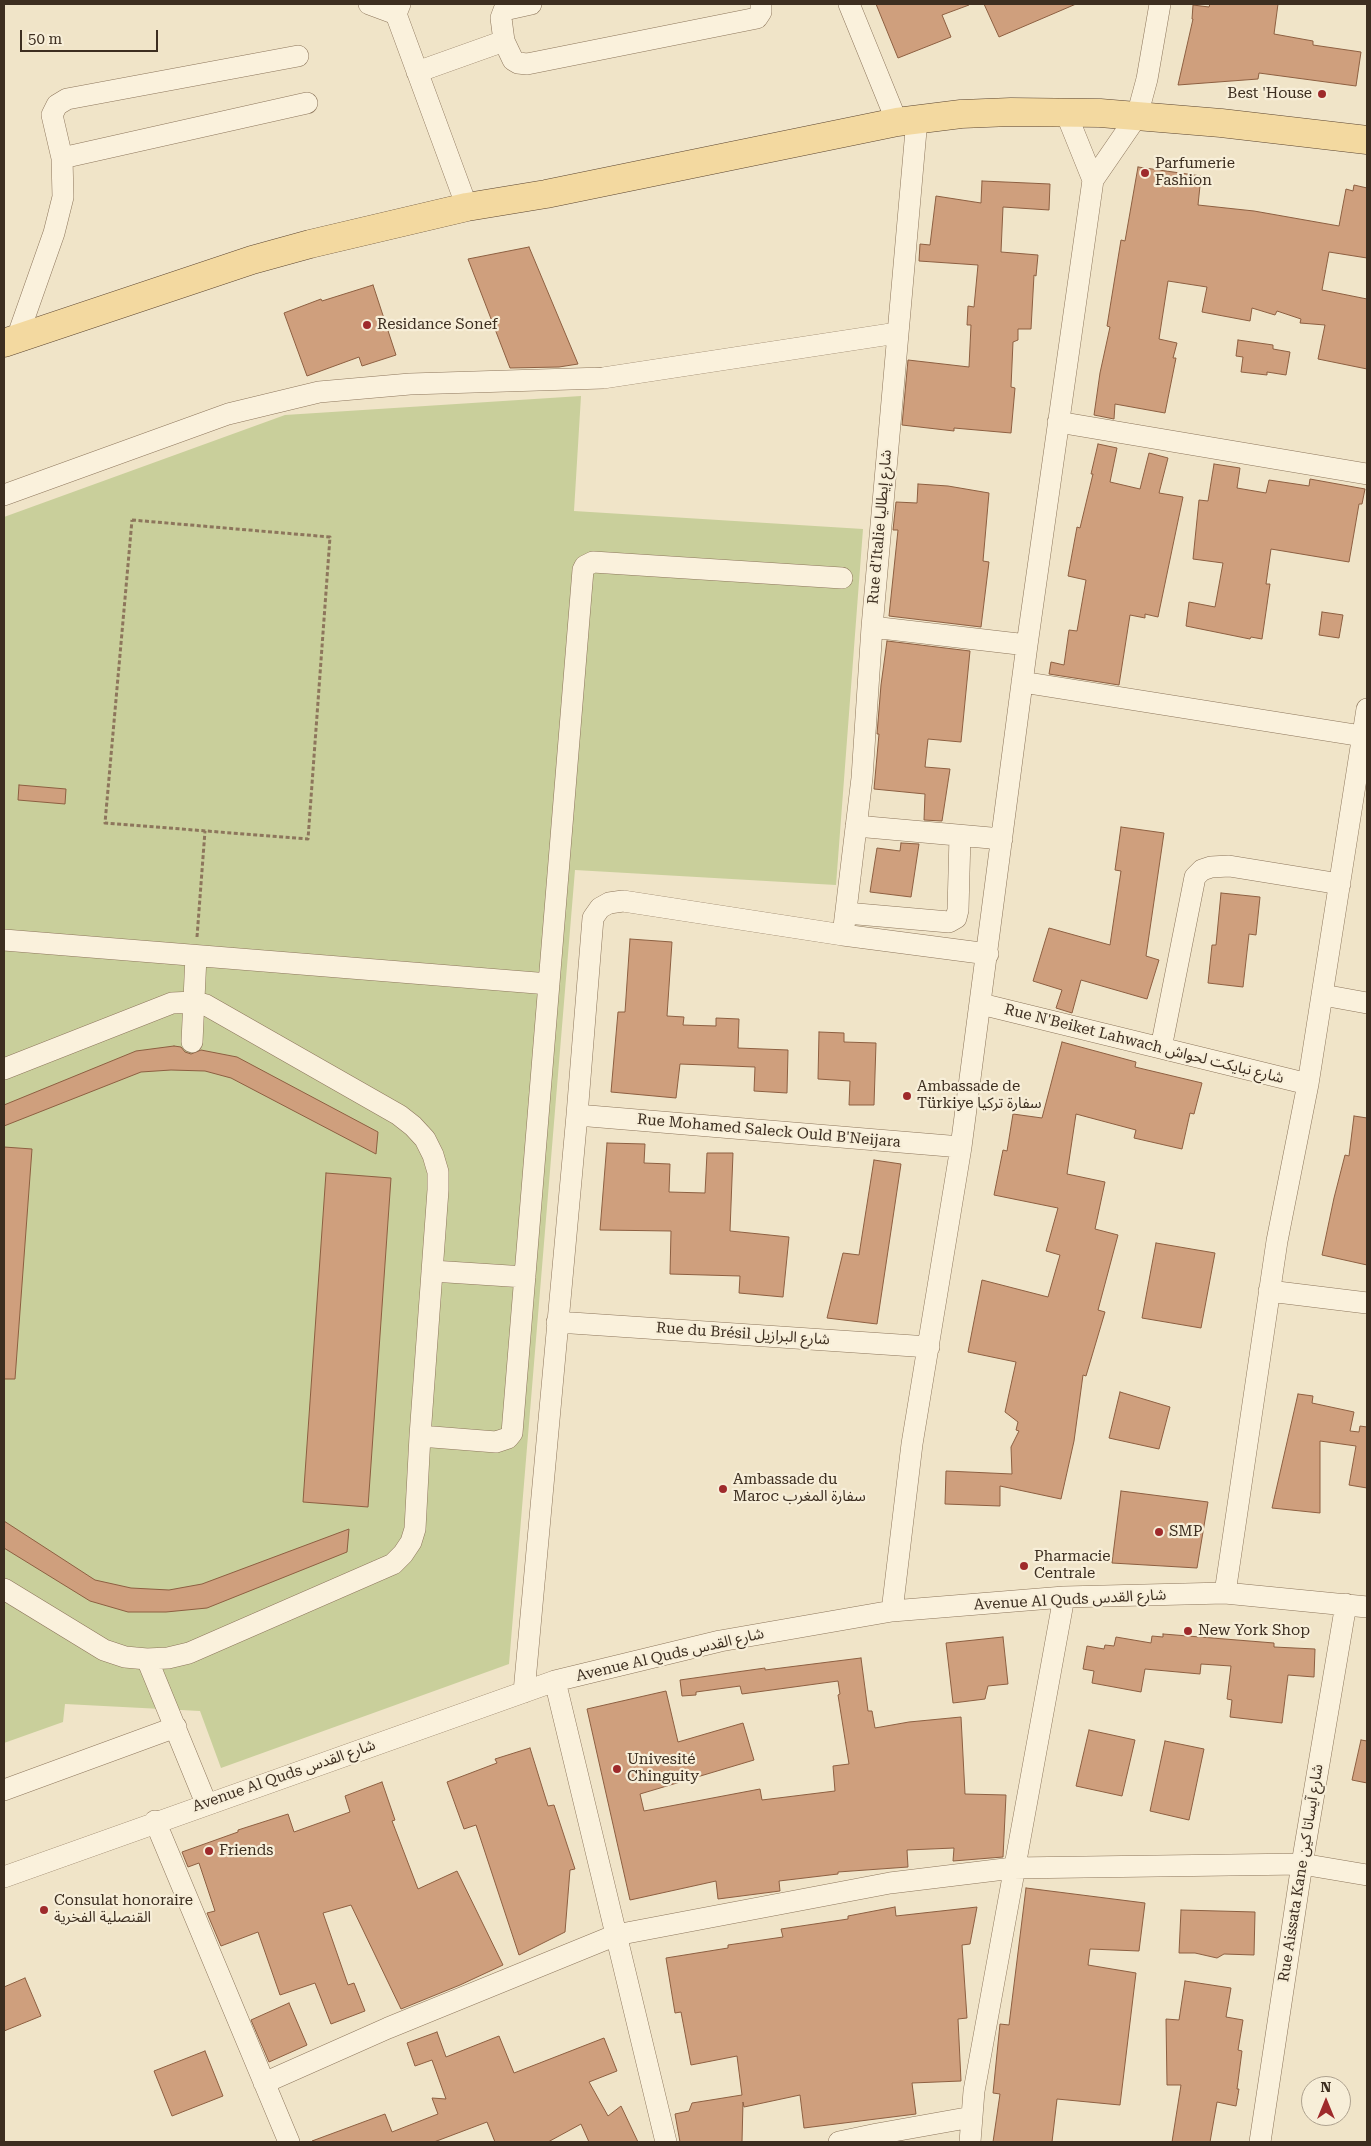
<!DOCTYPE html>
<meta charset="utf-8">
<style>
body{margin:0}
#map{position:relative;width:1371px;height:2146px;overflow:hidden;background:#f0e4c8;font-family:"Roboto Serif",serif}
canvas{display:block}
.frame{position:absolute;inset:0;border:5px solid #3d2e20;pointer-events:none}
.north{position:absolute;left:1301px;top:2076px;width:50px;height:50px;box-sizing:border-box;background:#f7eed8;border:1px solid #ada18e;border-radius:50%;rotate:0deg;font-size:14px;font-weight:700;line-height:20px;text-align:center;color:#3d2e20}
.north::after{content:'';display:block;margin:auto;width:18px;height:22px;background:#9e2a2b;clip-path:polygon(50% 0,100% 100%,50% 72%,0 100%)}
.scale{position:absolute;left:20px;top:30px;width:138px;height:22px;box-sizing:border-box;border:2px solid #3d2e20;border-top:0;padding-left:6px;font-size:15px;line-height:18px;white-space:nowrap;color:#3d2e20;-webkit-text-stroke:4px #f7eed8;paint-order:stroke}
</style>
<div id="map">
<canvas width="1371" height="2146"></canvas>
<div class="frame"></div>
<div class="north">N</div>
<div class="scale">50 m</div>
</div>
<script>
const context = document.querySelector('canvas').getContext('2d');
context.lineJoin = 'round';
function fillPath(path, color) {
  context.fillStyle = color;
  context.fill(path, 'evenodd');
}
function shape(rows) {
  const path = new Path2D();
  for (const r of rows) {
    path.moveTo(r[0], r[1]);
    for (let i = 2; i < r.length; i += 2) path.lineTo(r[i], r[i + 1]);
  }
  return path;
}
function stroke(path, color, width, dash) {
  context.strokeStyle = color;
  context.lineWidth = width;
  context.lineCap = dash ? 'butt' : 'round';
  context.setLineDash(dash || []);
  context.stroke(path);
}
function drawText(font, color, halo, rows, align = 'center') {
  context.font = font + ' "Roboto Serif","Noto Sans Arabic",serif';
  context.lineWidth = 4.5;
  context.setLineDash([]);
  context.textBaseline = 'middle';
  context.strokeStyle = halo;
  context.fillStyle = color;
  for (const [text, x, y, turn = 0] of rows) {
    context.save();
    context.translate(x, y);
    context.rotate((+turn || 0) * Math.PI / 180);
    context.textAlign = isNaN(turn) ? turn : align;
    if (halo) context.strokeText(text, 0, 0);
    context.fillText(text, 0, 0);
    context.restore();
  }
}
fillPath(shape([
 [581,396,574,511,863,529,836,885,575,870,509,1664,221,1768,200,1711,65,1704,63,1722,4,1743,4,517,285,415]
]), '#c9cf9b');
const building = shape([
 [876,4,969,4,969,5,942,15,951,37,898,58,876,4],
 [984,4,1076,4,999,37,984,4],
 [1210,4,1278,4,1274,34,1313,41,1313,45,1361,52,1356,86,1259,73,1258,79,1178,85,1193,19,1192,19,1193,5,1209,7,1210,4],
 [1138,167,1201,176,1198,205,1254,211,1339,226,1346,189,1353,191,1354,185,1367,188,1367,258,1329,252,1322,290,1367,299,1367,369,1318,359,1325,325,1300,323,1301,319,1277,311,1275,315,1252,308,1250,321,1202,312,1207,287,1168,281,1159,339,1177,343,1173,358,1176,358,1165,413,1115,404,1114,419,1094,415,1100,373,1110,327,1107,326,1121,240,1125,241,1138,167],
 [982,181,1050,184,1049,210,1003,207,1001,252,1038,255,1036,276,1034,275,1031,329,1018,329,1018,340,1013,342,1011,387,1015,388,1011,433,954,428,954,431,902,425,908,360,969,367,971,325,967,325,968,306,974,307,978,265,919,261,920,244,930,245,936,196,981,203,982,181],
 [529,247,578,364,559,367,510,368,468,259,529,247],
 [373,285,396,355,362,366,359,357,307,376,284,313,321,299,322,301,373,285],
 [1238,340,1273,345,1273,349,1290,352,1286,375,1267,372,1267,375,1241,372,1243,357,1236,356,1238,340],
 [1098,444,1117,448,1110,482,1140,489,1149,453,1168,458,1159,493,1183,497,1158,617,1145,614,1145,618,1130,615,1119,685,1049,674,1051,662,1064,665,1069,630,1077,631,1086,580,1068,576,1077,527,1080,528,1093,474,1091,474,1098,444],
 [1214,464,1240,468,1237,488,1266,493,1269,480,1309,486,1310,479,1365,489,1362,504,1359,504,1349,562,1271,549,1266,584,1270,584,1262,639,1251,637,1250,639,1186,626,1189,602,1215,607,1223,563,1193,559,1199,500,1208,501,1214,464],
 [918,484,948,486,989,493,983,561,989,562,981,627,889,616,898,530,893,530,896,502,917,503,918,484],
 [1322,612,1343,615,1339,638,1319,635,1322,612],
 [887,641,970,651,961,742,928,739,925,767,950,769,942,821,924,820,925,794,874,789,879,734,877,734,881,685,887,641],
 [19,785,66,789,65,804,18,800,19,785],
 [1121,827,1164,833,1146,956,1159,960,1147,999,1081,980,1072,1013,1056,1008,1062,990,1033,981,1049,928,1110,945,1121,871,1115,870,1121,827],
 [901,843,919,844,911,897,870,892,877,848,900,851,901,843],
 [1221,893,1260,897,1256,935,1249,934,1243,987,1208,983,1212,945,1216,945,1221,893],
 [630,939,672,942,667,1016,684,1017,683,1025,716,1026,716,1018,739,1019,738,1048,788,1050,787,1093,754,1091,755,1067,680,1064,676,1098,611,1092,618,1012,625,1012,630,939],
 [819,1032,844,1033,844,1042,876,1043,874,1105,849,1105,850,1081,818,1079,819,1032],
 [1062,1042,1136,1062,1135,1067,1202,1083,1194,1114,1190,1113,1182,1149,1134,1138,1136,1130,1076,1114,1067,1174,1105,1182,1095,1229,1118,1235,1098,1310,1105,1312,1086,1376,1083,1375,1074,1441,1061,1499,1000,1486,1000,1506,945,1504,946,1471,1012,1474,1011,1447,1019,1431,1016,1430,1018,1422,1005,1412,1016,1362,968,1352,982,1280,1048,1297,1060,1255,1046,1251,1058,1208,994,1195,1003,1150,1007,1151,1013,1114,1042,1118,1062,1042],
 [174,1046,181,1047,185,1052,191,1054,201,1050,237,1057,378,1132,376,1154,231,1078,205,1071,171,1070,141,1072,4,1126,4,1105,136,1051,174,1046],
 [1354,1116,1367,1118,1367,1265,1322,1255,1334,1198,1345,1155,1349,1156,1354,1116],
 [607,1143,645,1144,644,1163,670,1164,669,1192,705,1193,707,1153,733,1153,730,1231,789,1237,783,1297,739,1293,740,1276,670,1274,671,1231,600,1230,607,1143],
 [4,1147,32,1149,15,1379,4,1379,4,1147],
 [874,1160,901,1164,877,1324,827,1318,843,1253,859,1255,874,1160],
 [326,1173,391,1178,368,1507,303,1502,326,1173],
 [1156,1243,1215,1253,1201,1328,1142,1318,1156,1243],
 [1120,1392,1170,1407,1159,1449,1109,1438,1120,1392],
 [1298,1394,1313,1396,1312,1403,1354,1412,1350,1431,1359,1432,1360,1426,1367,1427,1367,1488,1349,1485,1356,1446,1320,1441,1320,1513,1272,1508,1298,1394],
 [1121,1491,1208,1502,1197,1568,1112,1563,1121,1491],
 [4,1521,95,1580,131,1588,169,1590,202,1584,349,1529,347,1552,207,1608,166,1612,128,1612,90,1601,4,1548,4,1521],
 [1163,1634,1274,1643,1274,1647,1315,1649,1314,1677,1288,1675,1282,1723,1230,1717,1232,1700,1227,1699,1231,1666,1201,1664,1200,1674,1145,1669,1141,1692,1092,1683,1094,1671,1083,1669,1087,1646,1104,1649,1105,1645,1114,1646,1116,1637,1151,1643,1152,1636,1163,1637,1163,1634],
 [1003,1637,1008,1684,988,1686,985,1699,953,1703,946,1643,1003,1637],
 [861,1658,868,1711,872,1711,875,1728,909,1722,961,1717,965,1794,1006,1795,1003,1857,953,1861,954,1848,907,1850,908,1867,838,1872,838,1874,779,1881,780,1891,718,1899,716,1881,630,1900,587,1709,666,1691,678,1742,743,1723,754,1760,640,1794,644,1811,760,1789,762,1800,835,1791,833,1766,849,1764,838,1695,840,1694,838,1681,742,1694,740,1686,696,1692,696,1695,682,1696,680,1680,765,1668,765,1670,861,1658],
 [1089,1730,1135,1740,1122,1796,1076,1786,1089,1730],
 [1361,1740,1367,1741,1367,1783,1352,1780,1361,1740],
 [1165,1741,1204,1749,1189,1820,1150,1811,1165,1741],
 [530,1748,548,1806,554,1805,575,1869,570,1870,565,1932,519,1955,476,1825,464,1829,447,1782,497,1763,495,1759,530,1748],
 [382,1782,395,1820,392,1821,418,1889,457,1871,503,1965,460,1985,401,2009,351,1905,323,1913,348,1985,354,1983,365,2011,331,2024,315,1983,280,1995,258,1932,221,1946,207,1913,215,1911,199,1863,188,1867,182,1852,238,1832,238,1830,288,1814,294,1832,350,1812,345,1796,382,1782],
 [1026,1888,1145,1903,1139,1951,1090,1949,1088,1965,1136,1973,1120,2105,1057,2099,1052,2142,993,2142,1000,2094,993,2093,1000,2024,1009,2025,1026,1888],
 [895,1907,896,1916,977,1907,970,1944,962,1945,967,2018,958,2019,961,2081,912,2083,916,2114,804,2128,800,2095,744,2107,743,2102,742,2142,680,2142,675,2114,689,2111,692,2103,742,2095,737,2056,691,2065,681,2012,675,2013,666,1958,728,1948,728,1945,783,1937,781,1929,848,1919,848,1916,895,1907],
 [1181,1910,1255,1912,1254,1955,1224,1954,1217,1958,1195,1953,1179,1953,1181,1910],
 [25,1978,41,2016,4,2031,4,1987,25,1978],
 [1185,1981,1231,1988,1226,2017,1243,2020,1238,2050,1242,2051,1237,2089,1239,2089,1236,2106,1217,2102,1210,2142,1172,2142,1181,2085,1167,2085,1166,2019,1179,2020,1185,1981],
 [289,2003,307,2045,269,2062,251,2020,289,2003],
 [437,2032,446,2057,499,2036,514,2073,604,2038,617,2071,589,2082,608,2116,621,2106,638,2142,589,2142,581,2124,548,2142,495,2142,487,2122,434,2142,312,2142,312,2141,385,2114,392,2132,438,2114,432,2098,446,2099,432,2060,415,2066,407,2043,437,2032],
 [205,2051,223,2096,172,2116,154,2071,205,2051]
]);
fillPath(building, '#cf9f7d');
stroke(building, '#8d5f41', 1);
const minor = shape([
 [369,4,396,14],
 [400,4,396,14,467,207],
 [531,4,504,10,501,18,504,41,513,60,518,63,527,64,757,18,761,12,761,4],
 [849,4,897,122],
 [417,72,504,41],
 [1066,113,1093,180],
 [62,158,307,103],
 [17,338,54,233,63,197,62,158,52,115,57,105,67,99,298,56],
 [1058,422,1367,474],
 [4,495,228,414,319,392,410,384,603,378,897,333],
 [872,627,1027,645],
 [1022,682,1362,736],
 [856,826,1002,839],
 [846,913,949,922,956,918,958,910,960,836],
 [843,935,862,778,872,627,917,119],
 [4,940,549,984],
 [1323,995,1367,1003],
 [981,1004,1308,1084],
 [192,1042,196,956],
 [1161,1048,1195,877,1202,870,1211,867,1229,866,1340,884],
 [4,1069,172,1003,194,1002,206,1005,399,1115,413,1126,425,1139,433,1155,438,1172,438,1190,420,1436,415,1529,411,1542,403,1554,393,1564,189,1653,168,1658,147,1659,125,1657,104,1650,4,1589],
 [577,1115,961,1147],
 [432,1271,525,1277],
 [1269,1291,1367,1303],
 [557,1322,929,1347],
 [420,1436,496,1442,508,1438,512,1433,583,570,585,566,593,562,842,578],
 [1225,1593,1277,1241,1308,1084,1367,709],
 [892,1611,912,1444,961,1147,1027,645,1093,180,1137,116,1147,79,1160,4],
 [147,1659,206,1803],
 [555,1681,666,2142],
 [524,1692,577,1115,593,918,600,908,609,903,623,901,843,935,988,954],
 [4,1790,176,1727],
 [155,1821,289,2142],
 [4,1877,555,1681,720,1641,892,1611,1064,1597,1225,1593,1367,1607],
 [264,2083,388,2028,616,1935,890,1883,1013,1868,1302,1864,1367,1875],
 [839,2142,877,2134,972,2117],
 [970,2142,974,2091,1064,1597],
 [1260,2142,1302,1864,1346,1604]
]);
const major = shape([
 [4,343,252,260,310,244,467,207,546,194,897,122,961,114,1011,112,1100,113,1221,123,1367,140]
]);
stroke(minor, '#8d765c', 22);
stroke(major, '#5b4430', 29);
stroke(shape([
 [132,520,330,537,308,839,105,823,132,520],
 [197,937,205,831]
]), '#8d765c', 3, [4, 2.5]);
stroke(minor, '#faf1dc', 21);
stroke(major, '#f3d9a0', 28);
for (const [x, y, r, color] of [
 [1322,94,5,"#9e2a2b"],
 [1145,173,5,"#9e2a2b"],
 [367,325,5,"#9e2a2b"],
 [907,1096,5,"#9e2a2b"],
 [723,1489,5,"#9e2a2b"],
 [1159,1532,5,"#9e2a2b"],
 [1024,1566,5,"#9e2a2b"],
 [1188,1631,5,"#9e2a2b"],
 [617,1769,5,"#9e2a2b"],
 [209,1851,5,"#9e2a2b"],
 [44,1910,5,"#9e2a2b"]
]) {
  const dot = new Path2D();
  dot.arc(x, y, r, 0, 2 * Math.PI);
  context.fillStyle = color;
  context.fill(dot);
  stroke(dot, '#f7eed8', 2);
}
drawText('15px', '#3d2e20', '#f7eed8', [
 ["Best 'House",1312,94,"right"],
 ["Parfumerie",1155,164],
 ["Fashion",1155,181],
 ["Residance Sonef",377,325],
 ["Ambassade de",917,1087],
 ["Türkiye سفارة تركيا",917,1104],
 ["Ambassade du",733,1480],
 ["Maroc سفارة المغرب",733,1497],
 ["SMP",1169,1532],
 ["Pharmacie",1034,1557],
 ["Centrale",1034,1574],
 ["New York Shop",1198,1631],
 ["Univesité",627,1760],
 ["Chinguity",627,1777],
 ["Friends",219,1851],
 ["Consulat honoraire",54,1901],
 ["القنصلية الفخرية",54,1918]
], 'left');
drawText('15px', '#3d2e20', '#f7eed8', [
 ["Rue d'Italie شارع إيطاليا",880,527,-85],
 ["Rue N'Beiket Lahwach شارع نبايكت لحواش",1144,1044,14],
 ["Rue Mohamed Saleck Ould B'Neijara",769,1131,5],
 ["Rue du Brésil شارع البرازيل",743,1334,4],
 ["Avenue Al Quds شارع القدس",1070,1600,-3],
 ["Avenue Al Quds شارع القدس",670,1655,-13],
 ["Avenue Al Quds شارع القدس",284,1776,-19],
 ["Rue Aissata Kane شارع آيساتا كين",1301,1873,-81]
]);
</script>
